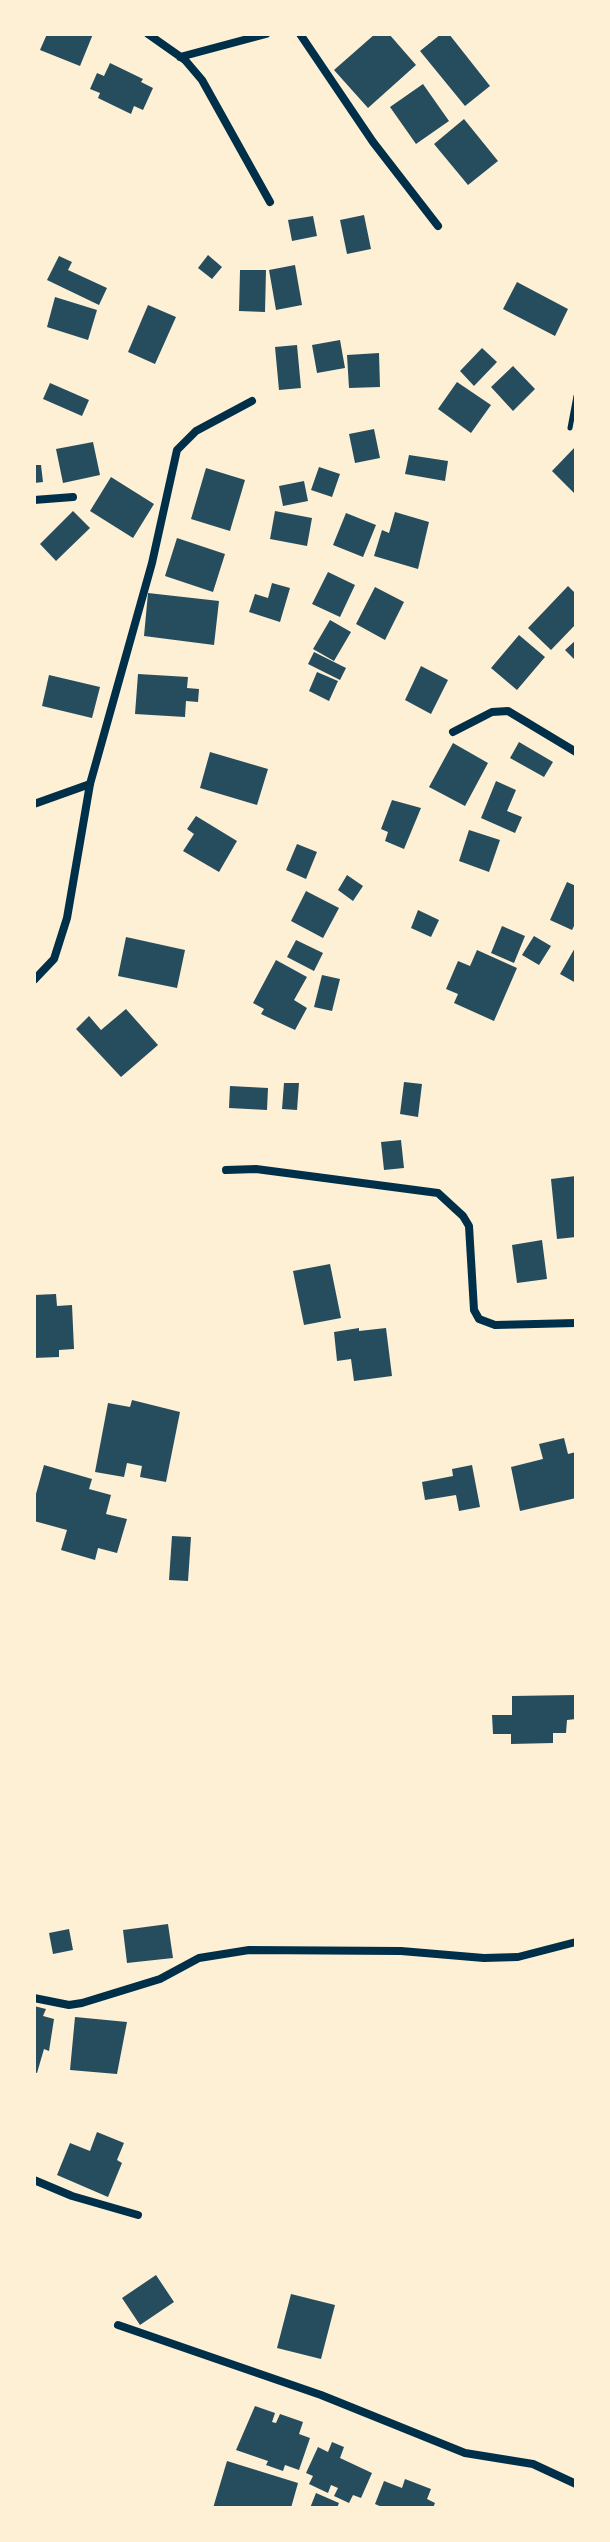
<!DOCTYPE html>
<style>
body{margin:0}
#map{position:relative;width:610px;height:2542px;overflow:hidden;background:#fdf0d5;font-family:Spectral,serif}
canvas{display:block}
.frame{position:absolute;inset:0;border:36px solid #fdf0d5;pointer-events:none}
</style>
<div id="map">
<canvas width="610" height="2542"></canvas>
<div class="frame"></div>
</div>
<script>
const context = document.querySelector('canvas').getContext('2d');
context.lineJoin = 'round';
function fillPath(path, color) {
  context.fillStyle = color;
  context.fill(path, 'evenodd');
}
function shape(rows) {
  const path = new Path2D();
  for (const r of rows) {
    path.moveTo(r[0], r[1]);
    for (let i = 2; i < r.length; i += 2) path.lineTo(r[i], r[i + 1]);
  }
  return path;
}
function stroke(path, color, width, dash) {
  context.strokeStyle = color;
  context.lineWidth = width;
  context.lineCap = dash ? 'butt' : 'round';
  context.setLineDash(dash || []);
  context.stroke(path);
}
fillPath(shape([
 [47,34,93,34,80,66,40,50],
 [375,34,389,34,416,65,368,108,334,70],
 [441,34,449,34,490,86,465,106,420,51],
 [110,63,143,79,141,82,153,88,143,110,134,106,131,114,98,98,100,93,90,89,97,73,104,76],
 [423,84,449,121,416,144,390,107],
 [464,119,498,161,468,185,434,144],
 [364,215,371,249,347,254,340,220],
 [313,216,317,236,292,241,288,220],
 [208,255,222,267,212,279,198,268],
 [59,256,72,262,68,270,107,288,99,305,47,280],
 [295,265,302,305,276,310,269,270],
 [240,270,266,270,265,312,239,311],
 [517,282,568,309,555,336,503,309],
 [55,297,97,310,88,340,47,327],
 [148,305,176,317,155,364,128,352],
 [340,340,345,368,317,373,312,345],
 [297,345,301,388,279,390,275,347],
 [482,348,497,362,474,386,460,371],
 [379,353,380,387,349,388,347,355],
 [513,366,535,389,513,411,491,387],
 [457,382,491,405,471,433,438,409],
 [50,383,89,400,82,416,43,399],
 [374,429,380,458,355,463,349,434],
 [93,442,100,475,63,483,56,449],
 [576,446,576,495,552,471],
 [409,455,448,461,445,481,405,474],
 [34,465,41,465,43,482,34,483],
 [319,467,340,474,332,497,311,490],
 [206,468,245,480,230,531,191,519],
 [111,477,154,504,133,538,90,511],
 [304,481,308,501,283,506,279,486],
 [73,511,90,528,56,561,40,544],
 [275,511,312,518,307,546,270,539],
 [395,512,429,522,418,569,374,556,382,530,389,533],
 [346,513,376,525,363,557,333,545],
 [177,538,225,554,213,592,165,576],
 [328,572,355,585,340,617,312,604],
 [272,583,290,588,280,622,249,612,255,594,268,598],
 [568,586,576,594,576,624,551,650,528,628],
 [375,587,404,602,385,640,356,624],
 [148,593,219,601,214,645,144,636],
 [330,620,351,632,334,661,313,649],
 [519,635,545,657,517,690,491,668],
 [576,640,576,661,565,650],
 [314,652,346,668,340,680,308,664],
 [421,666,448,680,431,714,405,700],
 [317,672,338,681,329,701,309,691],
 [138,674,188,677,187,688,199,689,198,702,186,701,185,717,135,714],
 [49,675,100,687,92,718,42,706],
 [519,742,553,762,544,777,510,758],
 [453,743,488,763,465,806,429,787],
 [210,752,268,769,257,805,200,788],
 [496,781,516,790,507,811,522,817,515,833,481,818],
 [392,800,421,808,404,849,385,841,388,832,381,829],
 [196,816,237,841,219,872,183,851,194,834,187,829],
 [469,830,500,840,489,872,459,861],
 [297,844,317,852,306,879,286,870],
 [347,875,363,886,353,901,338,890],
 [567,882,576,886,576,922,572,930,550,920],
 [306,891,339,908,323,938,291,921],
 [418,910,439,920,431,937,411,928],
 [502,926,525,936,514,963,491,953],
 [534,936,551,946,539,965,522,955],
 [126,937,185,950,177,988,118,976],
 [296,940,323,953,314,971,287,957],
 [576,946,576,983,560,974],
 [477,950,517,968,494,1021,454,1003,458,994,446,989,458,961,470,966],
 [276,960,307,977,294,1000,307,1008,295,1030,261,1014,264,1009,253,1003],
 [322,975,340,979,332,1011,314,1007],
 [126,1009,158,1045,121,1077,76,1029,89,1016,101,1030],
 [404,1082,422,1084,418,1117,400,1114],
 [284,1083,299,1083,297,1110,282,1109],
 [230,1086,268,1088,267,1110,229,1108],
 [401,1140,404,1168,384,1170,381,1142],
 [576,1176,576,1237,557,1239,551,1179],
 [542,1240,547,1279,517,1283,512,1245],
 [330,1264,341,1318,304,1325,293,1271],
 [56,1294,57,1306,72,1305,74,1349,59,1350,59,1357,34,1358,34,1295],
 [359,1328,359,1331,386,1328,392,1376,354,1381,351,1359,337,1361,334,1332],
 [132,1400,180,1412,166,1482,140,1477,142,1466,127,1463,124,1477,95,1472,108,1403,130,1407],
 [564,1438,568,1454,576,1452,576,1498,520,1511,511,1467,543,1459,539,1444],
 [44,1465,92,1479,89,1489,111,1495,106,1514,127,1519,117,1553,98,1548,95,1560,61,1550,67,1530,34,1521,34,1501],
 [472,1465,480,1507,459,1511,456,1495,425,1500,422,1482,453,1476,452,1469],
 [172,1536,191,1537,188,1581,169,1580],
 [576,1695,576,1719,567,1720,566,1733,553,1733,553,1743,511,1744,511,1734,493,1734,492,1715,512,1715,512,1696],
 [168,1924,173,1958,127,1963,123,1930],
 [69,1929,73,1950,53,1954,49,1933],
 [34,2006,46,2009,43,2016,54,2019,49,2051,44,2049,37,2073,34,2072],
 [75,2017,127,2022,117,2074,70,2070],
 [97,2132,124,2143,117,2160,122,2163,108,2197,57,2175,70,2143,90,2151],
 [156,2275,174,2302,140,2325,122,2298],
 [291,2294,335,2305,321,2359,277,2348],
 [255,2406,275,2413,272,2422,276,2423,280,2414,303,2422,299,2434,310,2438,299,2470,285,2465,283,2471,266,2465,268,2461,236,2450],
 [332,2442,344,2447,340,2458,372,2473,361,2498,353,2495,349,2503,334,2496,338,2488,331,2485,328,2493,309,2484,313,2476,306,2473,318,2447,328,2452],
 [227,2461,298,2483,291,2508,213,2508],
 [405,2479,431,2489,427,2499,435,2503,433,2508,384,2508,375,2504,384,2481,402,2488],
 [316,2493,339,2503,337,2508,310,2508]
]), '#264d5e');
stroke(shape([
 [570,428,576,396]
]), '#003049', 5);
stroke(shape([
 [148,34,185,60,202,80,270,202],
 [300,34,373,142,438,226],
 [180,57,266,34],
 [34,500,73,497],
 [453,732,492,712,508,711,576,752],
 [34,804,90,784],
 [34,980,54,959,67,918,90,784,152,563,177,450,196,431,252,401],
 [226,1170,256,1169,438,1193,463,1216,469,1226,474,1310,479,1319,495,1325,576,1323],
 [34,1998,69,2005,82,2003,160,1979,199,1958,249,1950,401,1951,484,1958,518,1957,576,1942],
 [34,2180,72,2196,138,2215],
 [118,2325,321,2395,465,2453,533,2464,576,2484]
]), '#003049', 8);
</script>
